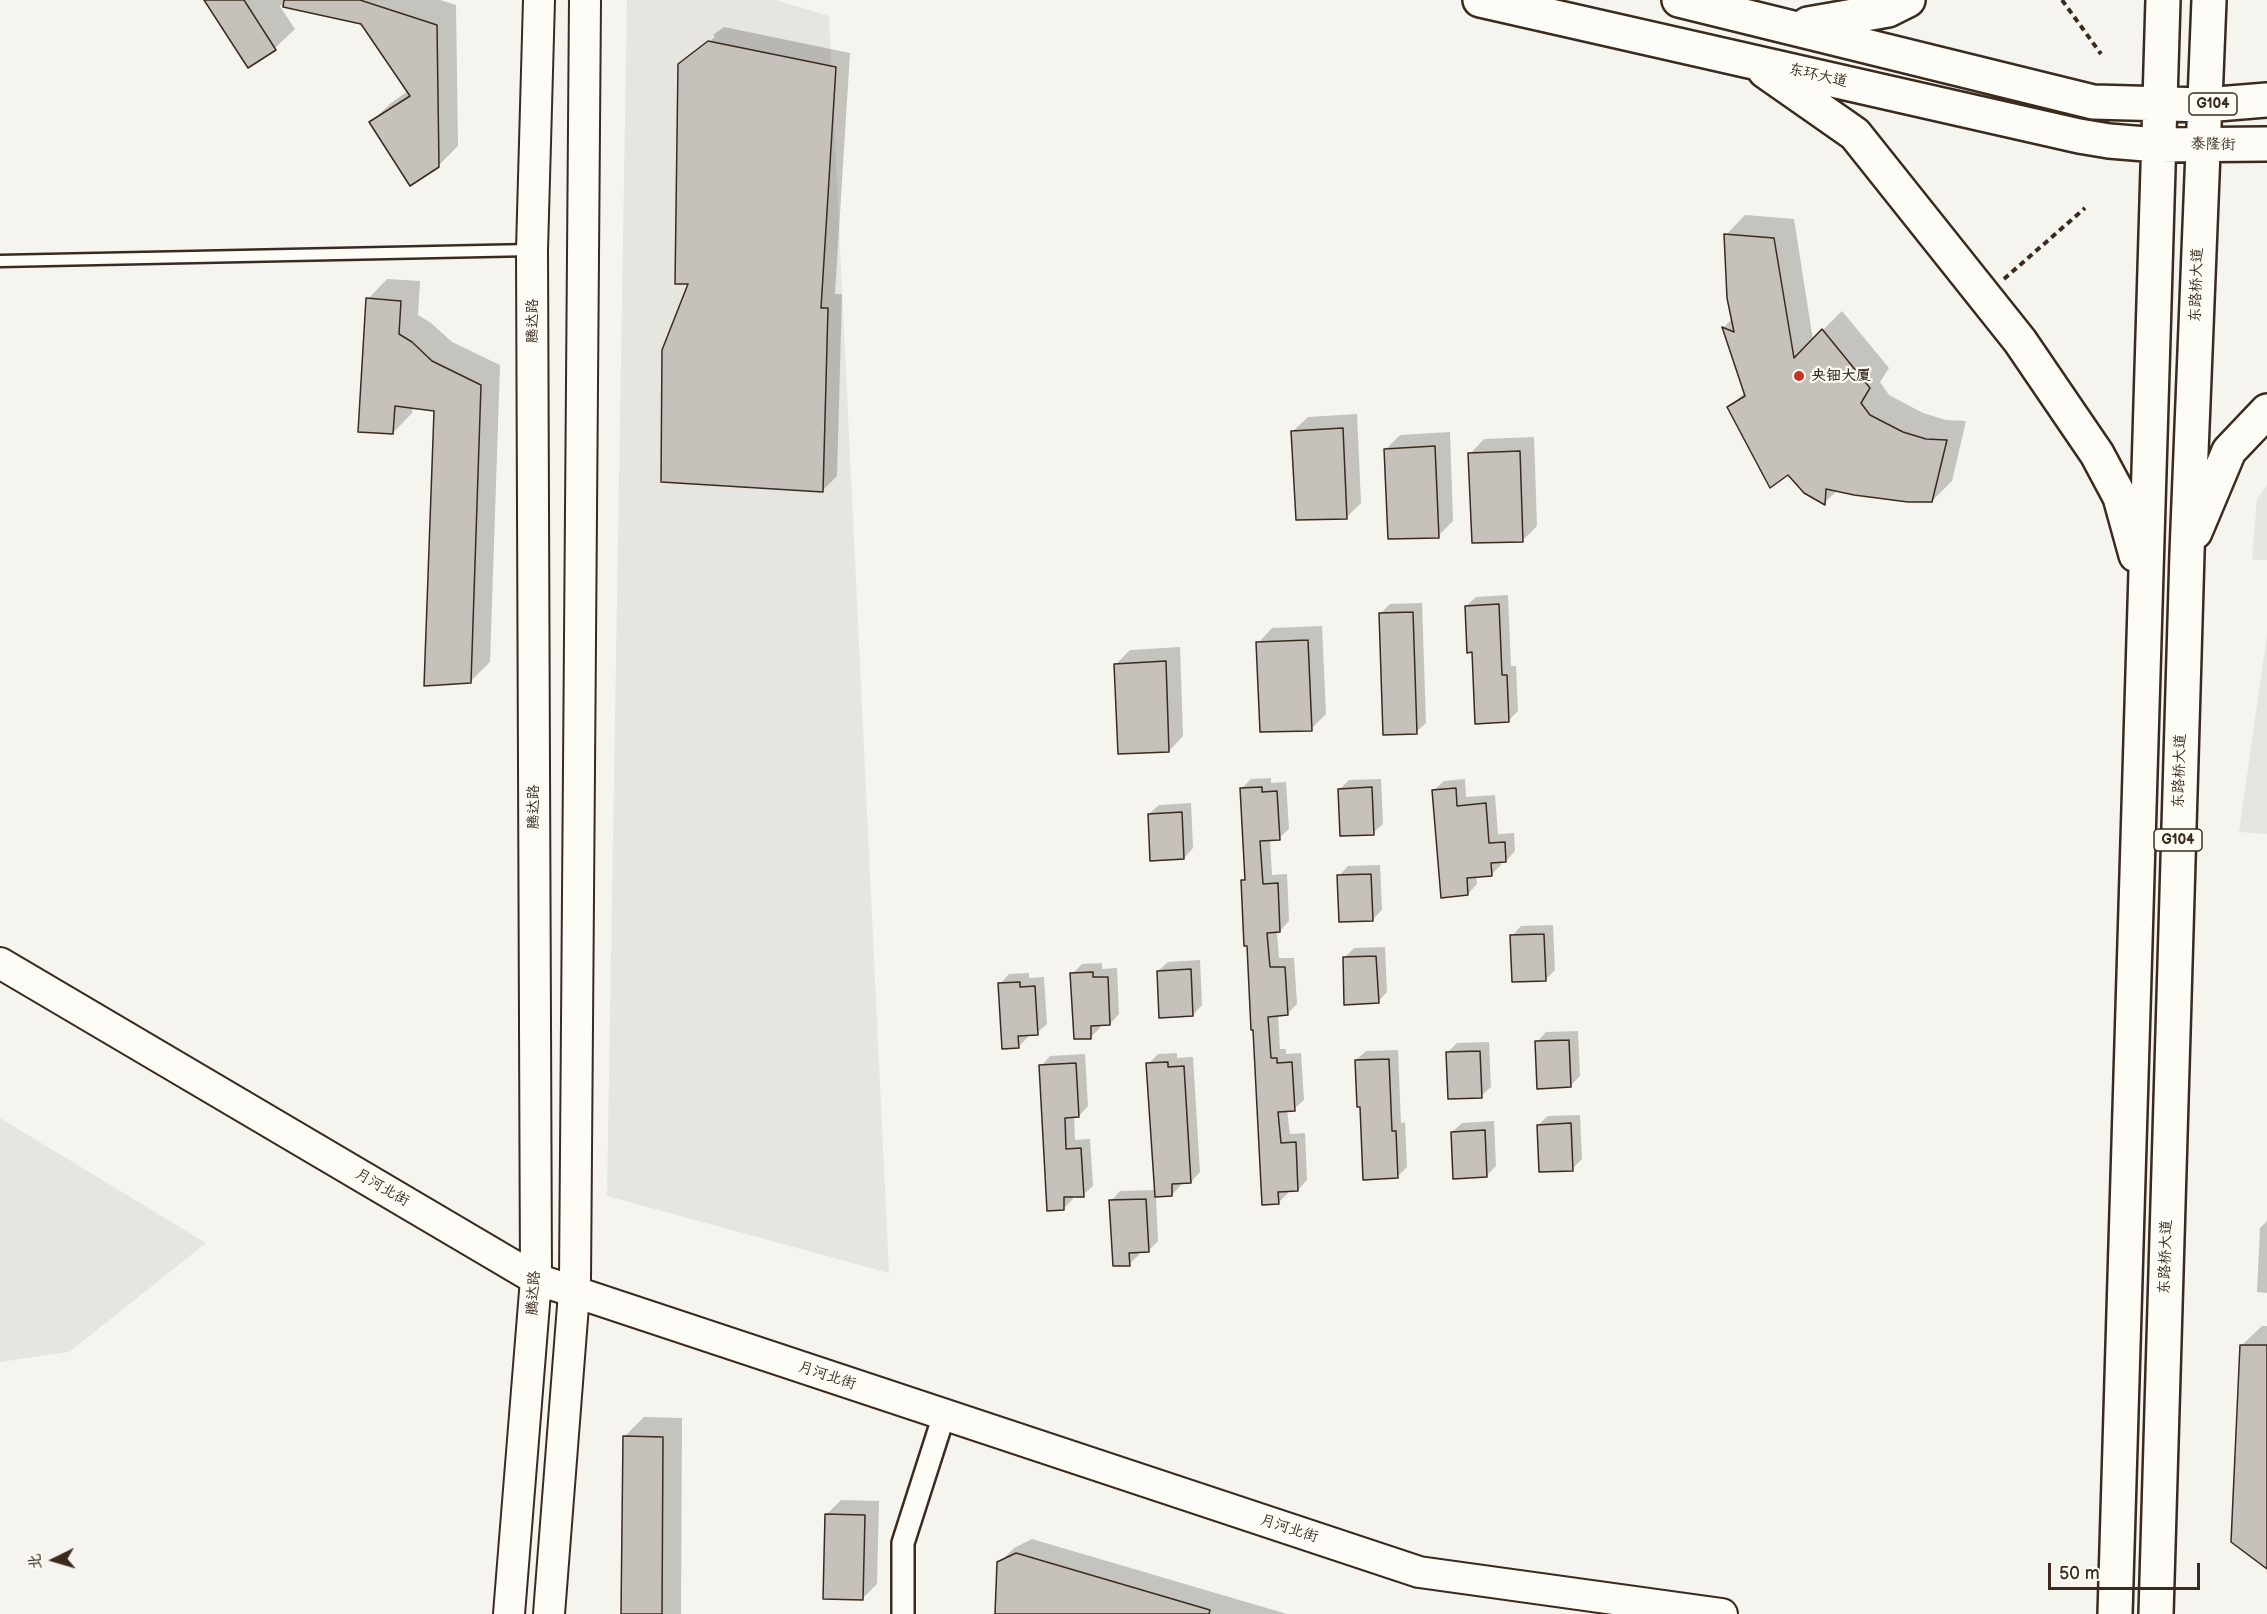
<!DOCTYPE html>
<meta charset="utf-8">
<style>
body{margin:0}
#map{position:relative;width:2267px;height:1614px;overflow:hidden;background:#f5f4ee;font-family:"Balsamiq Sans","LXGW WenKai TC",sans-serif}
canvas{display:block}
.north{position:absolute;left:24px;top:1530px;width:60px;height:60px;-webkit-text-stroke:4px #fdfcf7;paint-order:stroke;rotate:265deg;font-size:16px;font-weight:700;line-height:24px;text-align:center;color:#3b2a1e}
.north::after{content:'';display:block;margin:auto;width:21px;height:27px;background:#3b2a1e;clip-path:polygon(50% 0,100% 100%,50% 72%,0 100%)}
.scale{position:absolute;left:2048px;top:1563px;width:152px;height:27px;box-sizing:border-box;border:3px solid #3b2a1e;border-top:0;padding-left:8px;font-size:18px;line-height:21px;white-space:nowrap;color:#3b2a1e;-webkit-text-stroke:4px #fdfcf7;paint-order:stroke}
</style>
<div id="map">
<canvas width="2267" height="1614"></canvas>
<div class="north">北</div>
<div class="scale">50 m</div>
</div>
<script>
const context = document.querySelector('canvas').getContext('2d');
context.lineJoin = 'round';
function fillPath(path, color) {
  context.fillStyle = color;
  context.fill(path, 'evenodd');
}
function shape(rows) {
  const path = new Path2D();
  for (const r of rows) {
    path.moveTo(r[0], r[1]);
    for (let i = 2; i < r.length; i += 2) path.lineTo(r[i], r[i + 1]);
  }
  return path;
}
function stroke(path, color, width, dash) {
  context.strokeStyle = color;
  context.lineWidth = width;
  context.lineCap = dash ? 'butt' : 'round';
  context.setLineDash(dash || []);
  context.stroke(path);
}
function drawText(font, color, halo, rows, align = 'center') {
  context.font = font + ' "Balsamiq Sans","LXGW WenKai TC",sans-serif';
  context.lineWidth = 4.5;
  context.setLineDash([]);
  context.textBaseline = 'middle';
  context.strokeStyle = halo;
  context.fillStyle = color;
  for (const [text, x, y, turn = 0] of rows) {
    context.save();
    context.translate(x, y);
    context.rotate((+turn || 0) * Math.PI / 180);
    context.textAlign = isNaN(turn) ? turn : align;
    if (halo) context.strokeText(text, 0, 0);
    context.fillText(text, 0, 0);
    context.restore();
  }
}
fillPath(shape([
 [627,0,776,0,829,16,889,1273,607,1196],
 [2267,485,2267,560,2252,560,2257,498],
 [2267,635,2267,834,2239,832],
 [0,1118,206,1243,69,1352,0,1362]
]), '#e7e5df');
fillPath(shape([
 [205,0,440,0,456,5,458,146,438,166,371,122,391,103,408,91,362,23,279,5,295,29,275,48,248,66],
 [724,27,850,53,835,294,842,294,837,476,823,490,690,282,679,65,692,52,692,55,715,37,713,35],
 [1745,215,1794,219,1813,340,1842,311,1889,368,1880,382,1889,395,1923,413,1946,420,1966,421,1952,481,1932,501,1838,490,1824,503,1729,408,1745,392,1723,328,1732,319,1726,235],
 [387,279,420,281,418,315,431,323,452,342,500,365,490,662,470,682,436,410,413,407,412,413,393,433,368,299],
 [1357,414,1361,503,1346,518,1293,431,1308,417],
 [1450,432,1453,521,1438,536,1385,450,1400,435],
 [1534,437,1537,526,1523,540,1470,454,1484,439],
 [1508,595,1511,666,1516,666,1518,711,1508,721,1474,651,1466,606,1476,597],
 [1422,603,1426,723,1416,732,1380,614,1390,604],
 [1322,626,1326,714,1311,729,1258,643,1272,628],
 [1180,647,1183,736,1169,751,1116,664,1130,650],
 [1271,778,1271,783,1286,782,1289,829,1279,838,1270,839,1272,875,1287,874,1289,921,1280,931,1277,931,1279,958,1294,958,1297,1004,1287,1014,1278,1014,1280,1049,1286,1049,1286,1054,1301,1053,1304,1100,1294,1109,1287,1110,1290,1134,1305,1133,1307,1180,1298,1190,1288,1190,1288,1193,1278,1203,1242,881,1247,876,1242,788,1251,779],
 [1381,779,1383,824,1373,833,1339,790,1349,780],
 [1465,779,1466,797,1495,795,1498,834,1514,833,1515,851,1506,861,1501,861,1501,865,1492,874,1476,875,1477,884,1468,894,1434,790,1444,781],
 [1191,803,1193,848,1184,858,1149,814,1159,805],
 [1380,865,1382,910,1372,920,1339,876,1348,866],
 [1553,925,1555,970,1546,979,1512,936,1521,926],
 [1385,947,1387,992,1378,1002,1344,958,1354,948],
 [1200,960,1202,1005,1193,1015,1158,971,1168,962],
 [1102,963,1102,969,1117,968,1119,1014,1110,1024,1100,1024,1100,1028,1091,1037,1072,974,1082,964],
 [1029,973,1029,978,1044,977,1047,1024,1037,1033,1027,1034,1028,1037,1018,1047,1000,984,1009,974],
 [1578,1031,1580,1076,1570,1086,1537,1042,1546,1032],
 [1489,1042,1491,1087,1481,1096,1447,1053,1457,1043],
 [1398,1050,1401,1123,1405,1122,1407,1167,1397,1177,1362,1106,1356,1060,1366,1051],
 [1177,1053,1177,1058,1193,1057,1200,1172,1191,1182,1181,1182,1181,1185,1172,1195,1156,1196,1158,1241,1148,1251,1138,1251,1139,1255,1129,1264,1111,1201,1120,1191,1156,1190,1148,1064,1158,1054],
 [1085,1054,1088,1106,1079,1116,1074,1116,1075,1140,1090,1139,1093,1186,1083,1195,1073,1196,1073,1199,1064,1208,1041,1066,1050,1056],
 [1580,1115,1582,1159,1572,1169,1538,1125,1548,1116],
 [1494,1121,1496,1166,1486,1176,1452,1132,1462,1123],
 [2267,1221,2267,1293,2257,1292,2260,1228],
 [2262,1326,2267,1326,2267,1565,2242,1345],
 [644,1417,682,1418,681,1614,623,1614,624,1437],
 [841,1500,879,1501,877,1584,863,1598,826,1515],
 [1032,1539,1287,1614,996,1614,999,1563,1014,1548]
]), '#0003');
const building = shape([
 [204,0,244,0,276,50,248,68,204,0],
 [284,0,360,0,437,25,439,167,410,186,369,122,410,96,361,24,283,7,284,0],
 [708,41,836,67,821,308,828,308,823,492,661,482,662,350,688,284,675,284,678,64,708,41],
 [1724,234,1774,238,1794,358,1822,329,1870,388,1861,403,1870,415,1903,432,1926,439,1947,440,1932,502,1908,502,1854,495,1826,489,1825,505,1804,493,1788,475,1770,488,1727,407,1745,396,1722,327,1734,332,1727,298,1724,234],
 [366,298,401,301,399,334,412,342,432,361,481,385,471,683,424,686,434,411,395,406,393,434,358,432,366,298],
 [1343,428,1347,519,1296,520,1291,431,1343,428],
 [1435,446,1439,538,1388,539,1384,449,1435,446],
 [1520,451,1523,542,1472,543,1468,453,1520,451],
 [1499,604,1502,675,1507,675,1509,722,1475,724,1472,652,1467,653,1465,606,1499,604],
 [1413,612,1417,734,1383,735,1379,613,1413,612],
 [1308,640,1312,731,1260,732,1256,642,1308,640],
 [1166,661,1169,752,1118,754,1114,664,1166,661],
 [1262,787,1262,792,1277,791,1280,840,1260,841,1263,884,1278,883,1280,932,1267,933,1270,967,1285,967,1288,1015,1268,1017,1271,1058,1277,1058,1277,1063,1292,1062,1295,1111,1278,1112,1281,1143,1296,1142,1298,1191,1278,1192,1279,1204,1262,1205,1253,1030,1251,1030,1247,946,1244,946,1241,880,1245,880,1240,788,1262,787],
 [1372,787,1374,835,1340,836,1338,789,1372,787],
 [1456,788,1457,806,1486,803,1489,843,1505,842,1506,862,1491,863,1492,876,1467,878,1468,895,1441,898,1432,790,1456,788],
 [1182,812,1184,859,1150,861,1148,814,1182,812],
 [1371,874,1373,921,1339,922,1337,875,1371,874],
 [1544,934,1546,981,1512,982,1510,935,1544,934],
 [1376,956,1379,1003,1344,1005,1343,957,1376,956],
 [1191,969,1193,1016,1159,1018,1157,971,1191,969],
 [1093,972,1093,977,1108,977,1110,1025,1091,1026,1091,1039,1074,1039,1070,973,1093,972],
 [1020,982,1020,987,1035,986,1038,1035,1018,1036,1019,1048,1002,1049,998,983,1020,982],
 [1569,1040,1571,1087,1537,1089,1535,1041,1569,1040],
 [1480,1051,1482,1098,1448,1099,1446,1052,1480,1051],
 [1389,1059,1392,1131,1396,1131,1398,1178,1363,1180,1360,1107,1357,1107,1355,1060,1389,1059],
 [1168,1062,1168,1067,1184,1066,1191,1183,1172,1184,1172,1196,1155,1197,1146,1063,1168,1062],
 [1076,1063,1079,1117,1065,1118,1066,1149,1081,1148,1084,1197,1064,1197,1064,1210,1047,1211,1039,1065,1076,1063],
 [1571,1123,1573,1171,1539,1172,1537,1125,1571,1123],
 [1485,1130,1487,1177,1453,1179,1451,1132,1485,1130],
 [1146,1199,1149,1252,1129,1253,1130,1266,1113,1266,1109,1200,1146,1199],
 [2240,1345,2267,1345,2267,1569,2231,1542,2240,1345],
 [623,1436,663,1437,662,1614,621,1614,623,1436],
 [825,1514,865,1515,863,1600,823,1599,825,1514],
 [1016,1553,1210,1610,1209,1614,995,1614,997,1562,1016,1553]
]);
fillPath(building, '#c7c1bb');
stroke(building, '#3b2a1e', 1.5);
const lane = shape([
 [0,261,531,250]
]);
const street = shape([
 [903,1614,903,1543,944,1415]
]);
const secondary = shape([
 [0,963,536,1279,1419,1572,1722,1614],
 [509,1614,536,1279,532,250,539,0],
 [549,1614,575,1280,585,0]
]);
const primary = shape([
 [1480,0,2079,136,2109,141,2158,145,2267,144],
 [1679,0,2093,102,2205,105,2267,100],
 [1808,24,1888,10,1908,0],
 [1765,71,1855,134,2020,341,2097,454,2120,497,2136,555],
 [2195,532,2229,451,2267,411],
 [2115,1614,2163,0],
 [2156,1614,2187,553,2209,0]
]);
stroke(lane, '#3b2a1e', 15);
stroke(street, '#3b2a1e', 26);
stroke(secondary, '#3b2a1e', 34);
stroke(primary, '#3b2a1e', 38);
stroke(shape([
 [2062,0,2101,54],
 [2004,279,2085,208]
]), '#3b2a1e', 4, [6, 4.5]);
stroke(lane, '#fdfcf7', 10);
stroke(street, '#fdfcf7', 21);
stroke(secondary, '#fdfcf7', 30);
stroke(primary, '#fdfcf7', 33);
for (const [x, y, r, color] of [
 [1799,376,6,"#c8321e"]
]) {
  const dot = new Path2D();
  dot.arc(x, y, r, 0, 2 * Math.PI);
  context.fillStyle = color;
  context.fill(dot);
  stroke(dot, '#fdfcf7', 2);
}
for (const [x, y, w] of [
 [2213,104,48],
 [2178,840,48]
]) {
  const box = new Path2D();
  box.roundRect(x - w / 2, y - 11, w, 22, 4.5);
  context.fillStyle = '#fdfcf7';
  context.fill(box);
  stroke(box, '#3b2a1e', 1.5);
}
drawText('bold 14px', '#3b2a1e', null, [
 ["G104",2213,104],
 ["G104",2178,840]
]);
drawText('15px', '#3b2a1e', '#fdfcf7', [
 ["东环大道",1818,76,13],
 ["泰隆街",2213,145,1],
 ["东路桥大道",2197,285,-88],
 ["腾达路",533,321,-90],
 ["东路桥大道",2180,771,-88],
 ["腾达路",534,807,-90],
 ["月河北街",382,1188,30],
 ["东路桥大道",2166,1257,-88],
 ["腾达路",534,1293,-87],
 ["月河北街",827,1376,18],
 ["月河北街",1289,1529,18]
]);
drawText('bold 15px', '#3b2a1e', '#fdfcf7', [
 ["央钿大厦",1811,376]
], 'left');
</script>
